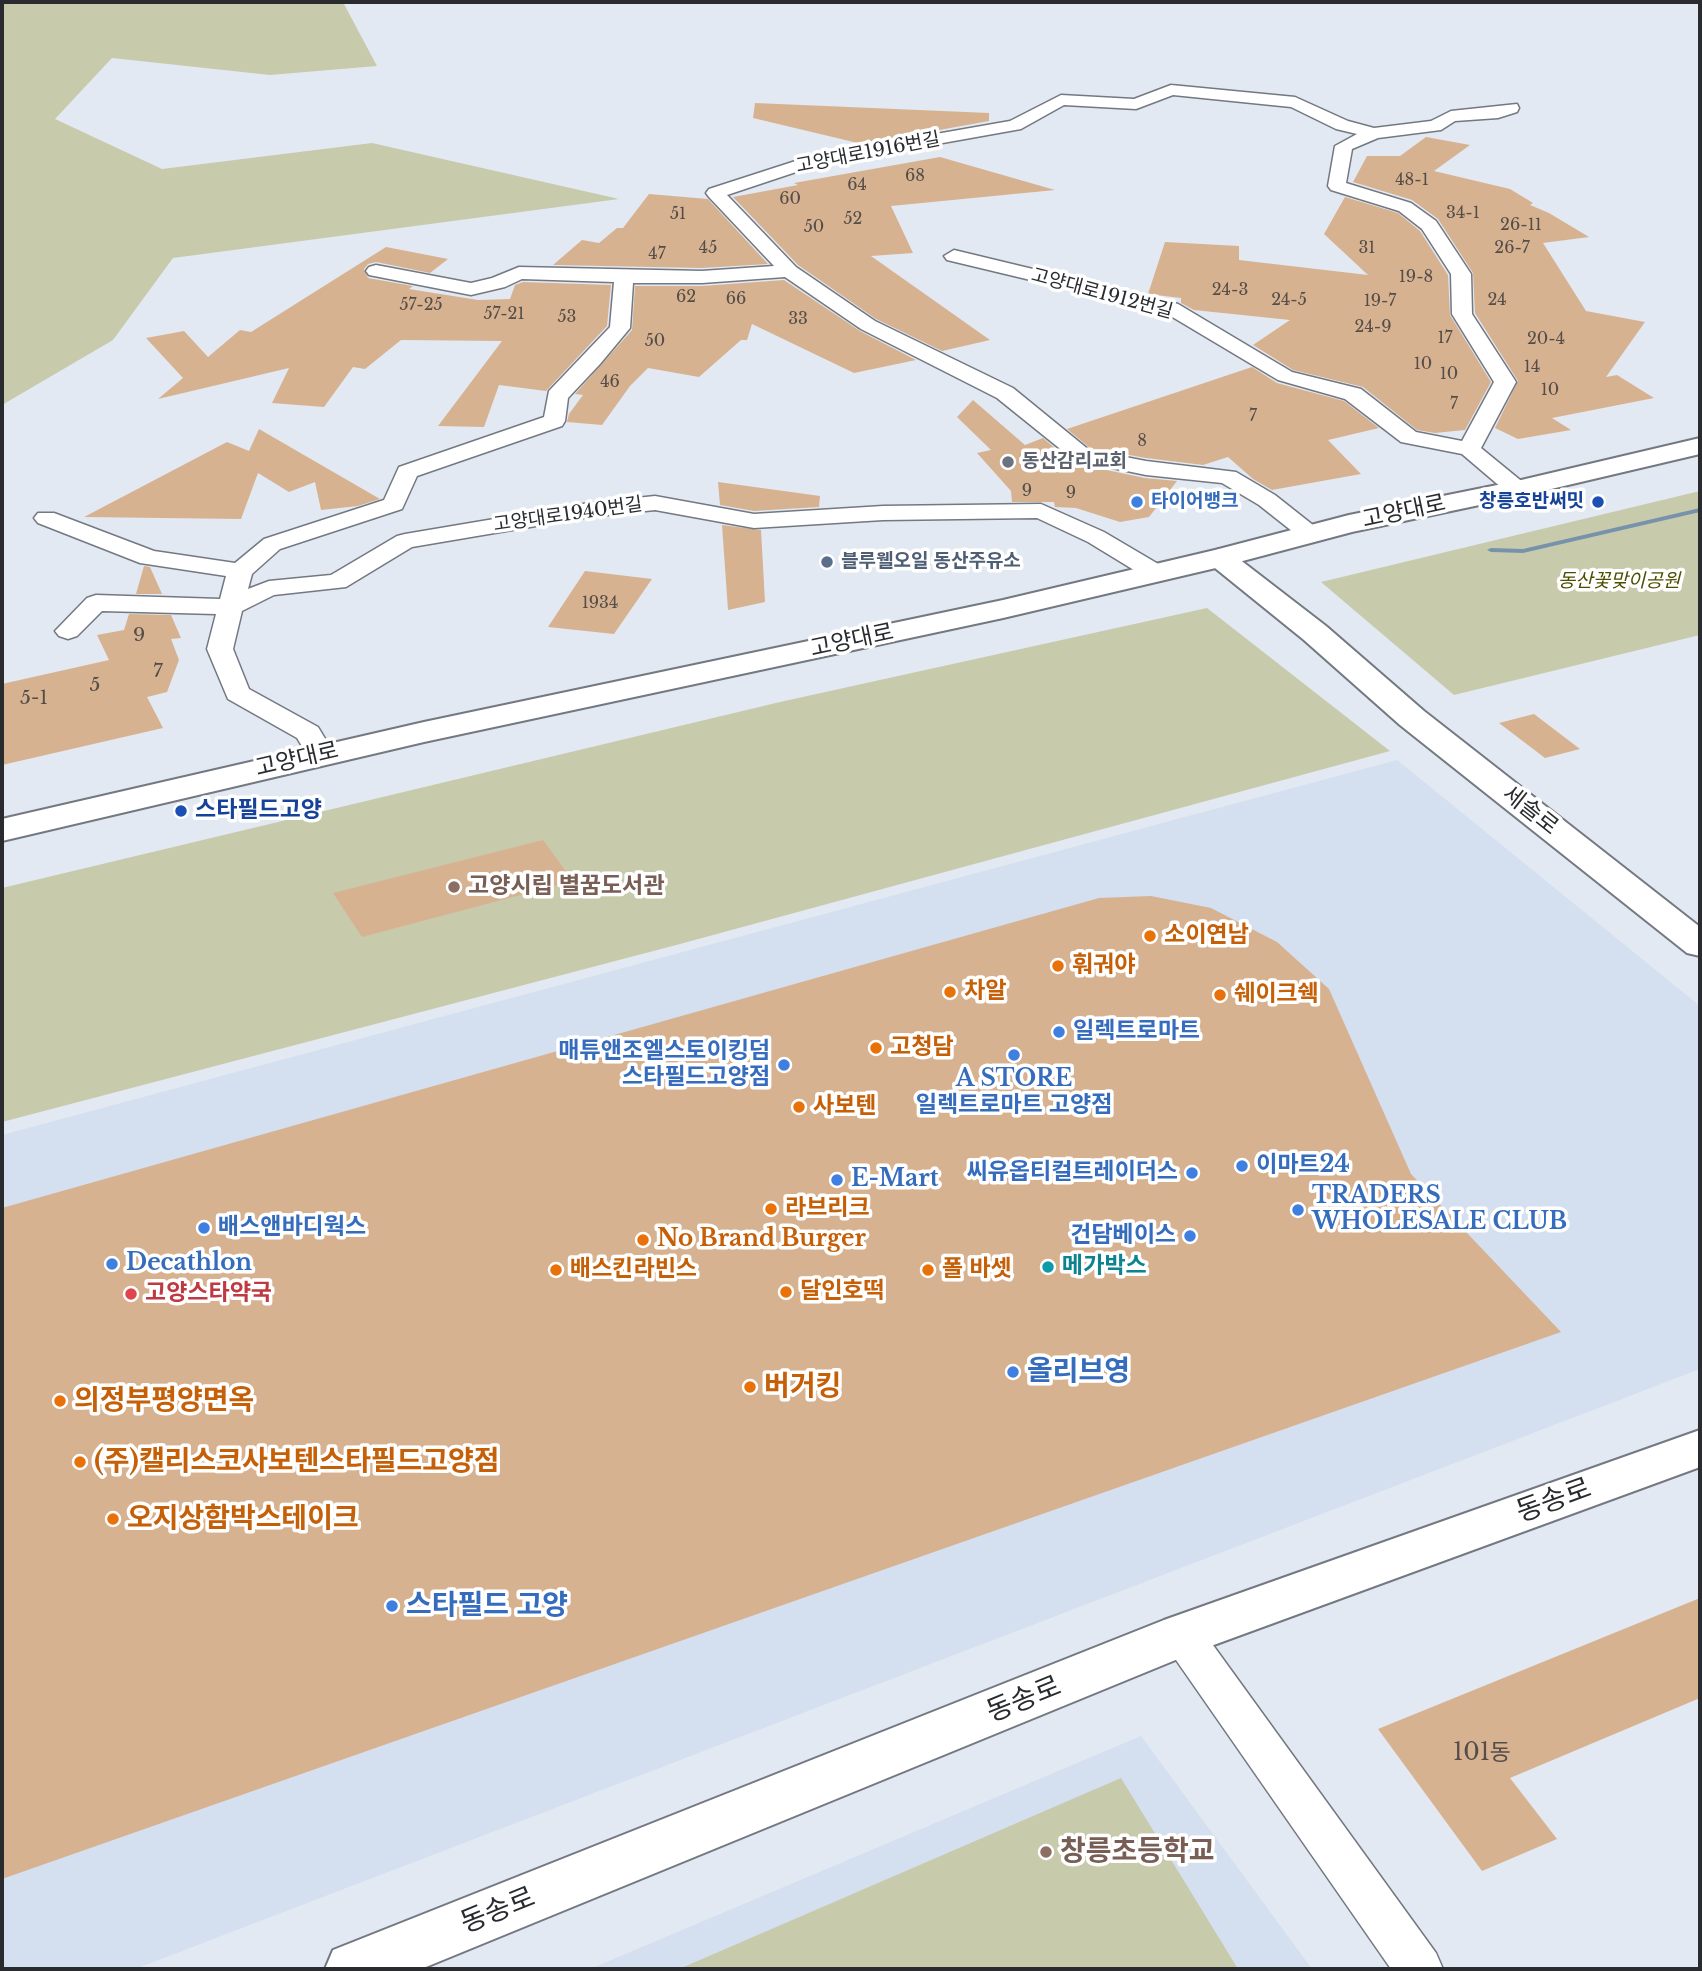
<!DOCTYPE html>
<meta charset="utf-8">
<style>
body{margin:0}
#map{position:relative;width:1702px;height:1971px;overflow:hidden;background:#e2e9f2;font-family:"Libre Baskerville",serif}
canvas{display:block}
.frame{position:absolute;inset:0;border:4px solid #292b2f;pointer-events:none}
</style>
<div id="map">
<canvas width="1702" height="1971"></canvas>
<div class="frame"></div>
</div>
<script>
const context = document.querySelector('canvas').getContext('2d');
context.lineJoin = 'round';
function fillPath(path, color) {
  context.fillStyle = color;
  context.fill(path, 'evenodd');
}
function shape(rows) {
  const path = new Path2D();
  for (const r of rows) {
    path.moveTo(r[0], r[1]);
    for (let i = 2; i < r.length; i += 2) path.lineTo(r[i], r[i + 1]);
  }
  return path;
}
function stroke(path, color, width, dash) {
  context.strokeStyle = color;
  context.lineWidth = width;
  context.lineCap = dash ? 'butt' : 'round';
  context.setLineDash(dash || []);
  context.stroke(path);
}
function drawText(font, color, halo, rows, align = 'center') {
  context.font = font + ' "Libre Baskerville","Noto Sans KR",serif';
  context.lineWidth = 7;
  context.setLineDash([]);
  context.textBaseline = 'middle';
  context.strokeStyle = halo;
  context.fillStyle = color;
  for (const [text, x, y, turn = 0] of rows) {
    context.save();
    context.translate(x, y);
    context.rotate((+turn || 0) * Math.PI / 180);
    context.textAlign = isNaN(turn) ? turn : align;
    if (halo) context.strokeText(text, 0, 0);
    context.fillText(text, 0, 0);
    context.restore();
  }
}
fillPath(shape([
 [1397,760,1700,1006,1700,1369,135,1969,2,1969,2,1135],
 [1141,1736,1312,1969,590,1969]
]), '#d4dfef');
fillPath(shape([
 [2,2,355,2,344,4,377,66,270,75,112,58,55,119,162,169,372,143,619,199,173,258,113,340,2,405],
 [1700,491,1700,635,1454,695,1321,582],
 [1207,608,1390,751,680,944,2,1122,2,888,780,702],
 [1121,1778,1238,1969,679,1969]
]), '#c8caac');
fillPath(shape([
 [1700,508,1700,512,1523,553,1491,552,1487,550,1491,548,1523,549,1700,508]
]), '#7793ab');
fillPath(shape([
 [755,103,989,113,989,121,862,144,753,118],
 [1426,137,1470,145,1434,171,1510,189,1533,203,1530,205,1549,213,1589,237,1543,243,1586,311,1645,322,1606,377,1617,375,1654,398,1552,418,1571,430,1518,439,1495,428,1518,381,1475,313,1473,273,1438,219,1412,200,1353,182,1367,156,1400,156],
 [940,157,1055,190,891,206,913,253,871,256,990,340,942,351,876,319,798,265,733,197,798,185,794,183],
 [649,194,708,199,768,264,702,268,553,265,582,240,599,243,617,228,623,228],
 [1345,197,1398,213,1420,231,1448,275,1450,315,1491,382,1465,430,1435,433,1417,430,1363,387,1293,370,1253,345,1290,320,1194,310,1181,303,1181,298,1148,294,1165,242,1239,246,1239,260,1368,275,1324,234],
 [386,247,448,259,430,273,376,262,368,264,364,269,368,278,413,286,409,289,478,300,510,299,515,285,523,282,611,285,607,326,546,391,499,385,484,427,438,426,502,341,401,340,365,369,353,367,324,407,272,403,289,368,158,399,183,378,146,338,184,331,208,357,240,330,251,332],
 [784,280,860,331,916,360,854,373,752,324,747,340,741,340,699,377,648,368,630,386,602,425,567,422,569,414,583,395,575,394,632,330,635,286,702,286],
 [1252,367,1277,383,1344,401,1379,428,1328,440,1361,474,1272,490,1253,479,1228,457,1203,465,1146,458,1090,448,1067,429],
 [973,400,1025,445,1043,438,1073,463,1145,478,1177,481,1149,517,1120,522,1076,508,1055,507,1054,502,1012,502,1011,491,977,453,991,450,957,417],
 [259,429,380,499,358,506,321,510,315,482,289,492,258,473,241,519,84,517,227,442,249,451],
 [718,482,820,496,819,507,754,511,720,505],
 [722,525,761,530,765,602,728,610],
 [144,566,150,567,162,594,136,594],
 [585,571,652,579,614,634,548,627],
 [129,614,171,615,181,638,171,639,179,660,167,692,147,697,163,728,2,765,2,684,109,660,97,635,124,630],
 [1534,714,1580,749,1545,758,1499,723],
 [543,840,573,881,362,937,333,893],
 [1151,896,1211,908,1277,942,1329,989,1411,1174,1561,1332,2,1879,2,1208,1099,898],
 [1700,1598,1700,1698,1510,1778,1557,1839,1482,1871,1378,1729]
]), '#d7b291');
const minor = shape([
 [1171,85,1295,97,1348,121,1374,128,1431,121,1451,111,1517,104,1519,108,1517,112,1498,118,1455,121,1441,130,1378,138,1352,149,1346,183,1411,203,1436,221,1471,274,1472,314,1516,382,1481,448,1525,484,1529,489,1525,494,1509,494,1462,454,1401,442,1345,399,1278,380,1164,312,947,260,944,256,954,250,1178,304,1292,372,1361,389,1416,432,1462,441,1494,382,1452,314,1451,274,1422,229,1399,211,1331,190,1328,186,1335,146,1357,134,1336,129,1291,107,1173,95,1136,109,1064,105,1021,129,814,166,727,195,796,267,875,321,1013,388,1089,450,1146,461,1236,472,1275,495,1318,529,1322,534,1318,539,1302,539,1259,505,1222,483,1146,475,1074,460,997,398,861,329,785,277,702,283,633,283,630,328,600,364,568,398,565,421,562,426,417,476,402,509,280,549,252,574,248,589,269,581,331,575,397,536,405,534,589,503,655,496,754,514,883,506,1041,504,1104,532,1165,568,1168,573,1165,578,1156,580,1147,578,1088,542,1037,518,883,520,754,528,655,510,589,517,412,547,346,587,274,595,242,611,233,649,249,689,318,727,335,755,331,761,321,763,311,761,297,738,228,699,207,649,216,614,102,611,77,636,68,639,59,636,55,631,87,598,96,595,220,599,226,576,140,563,38,523,34,518,38,513,54,513,154,551,235,563,264,539,384,500,399,467,544,417,549,391,610,327,614,282,522,279,505,287,471,295,369,275,366,271,369,267,376,265,471,283,492,278,519,267,702,271,774,266,709,197,706,193,709,189,811,156,1010,121,1061,95,1134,99,1171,85],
 [1182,1618,1197,1623,1436,1953,1443,1969,1391,1969,1167,1647,1161,1635,1167,1623,1182,1618]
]);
const tertiary = shape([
 [1220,549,1230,552,1326,626,1424,711,1700,927,1700,956,1687,953,1400,725,1304,640,1210,564,1205,558,1210,552,1220,549],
 [1700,1430,1700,1467,1200,1650,421,1969,325,1969,333,1950,1164,1620,1700,1430]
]);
const primary = shape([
 [1700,438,1700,454,1517,497,1352,532,1220,567,1003,618,424,742,2,841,2,819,424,722,1003,600,1215,550,1349,515,1517,481,1700,438]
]);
stroke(minor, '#737881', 3);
stroke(tertiary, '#737881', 4);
stroke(primary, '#737881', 4);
fillPath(minor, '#fff');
fillPath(tertiary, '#fff');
fillPath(primary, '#fff');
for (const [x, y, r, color] of [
 [1008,462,7,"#6b7280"],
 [1137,502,7,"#3f7fe0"],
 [1598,502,7,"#1a4fb4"],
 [827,562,7,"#5c6f8a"],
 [181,811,7,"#1a4fb4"],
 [454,887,7,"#8d6e63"],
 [1150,936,7,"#e8710a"],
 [1058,966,7,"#e8710a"],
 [950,992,7,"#e8710a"],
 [1220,995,7,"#e8710a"],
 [1059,1032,7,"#3f7fe0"],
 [876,1048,7,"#e8710a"],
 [1014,1055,7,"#3f7fe0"],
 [784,1065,7,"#3f7fe0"],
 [799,1107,7,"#e8710a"],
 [1242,1166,7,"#3f7fe0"],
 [1192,1173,7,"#3f7fe0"],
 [837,1180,7,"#3f7fe0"],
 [771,1209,7,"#e8710a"],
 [1298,1210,7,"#3f7fe0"],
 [204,1228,7,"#3f7fe0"],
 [1190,1236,7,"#3f7fe0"],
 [643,1240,7,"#e8710a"],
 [112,1264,7,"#3f7fe0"],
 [1048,1267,7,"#0f9aa8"],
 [556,1270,7,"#e8710a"],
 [928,1270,7,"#e8710a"],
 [786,1292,7,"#e8710a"],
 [131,1294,7,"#e0444e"],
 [1013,1372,7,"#3f7fe0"],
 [750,1387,7,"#e8710a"],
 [60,1401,7,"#e8710a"],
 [80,1462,7,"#e8710a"],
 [113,1519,7,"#e8710a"],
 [392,1606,7,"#3f7fe0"],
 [1046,1852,7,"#8d6e63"]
]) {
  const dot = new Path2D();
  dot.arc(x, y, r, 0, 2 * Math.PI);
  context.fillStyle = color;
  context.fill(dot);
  stroke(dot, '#fff', 2.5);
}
drawText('16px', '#544d48', null, [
 ["68",915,176],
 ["48-1",1412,180],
 ["64",857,185],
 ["60",790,199],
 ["34-1",1463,213],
 ["51",678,214],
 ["52",853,219],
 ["26-11",1521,225],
 ["50",814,227],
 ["45",708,248],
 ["31",1367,248],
 ["26-7",1512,248],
 ["47",657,254],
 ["19-8",1416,277],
 ["24-3",1230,290],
 ["62",686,297],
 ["66",736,299],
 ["24-5",1289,300],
 ["24",1497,300],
 ["19-7",1380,301],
 ["57-25",421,305],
 ["57-21",504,314],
 ["53",567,317],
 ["33",798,319],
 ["24-9",1373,327],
 ["17",1445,338],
 ["20-4",1546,339],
 ["50",655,341],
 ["10",1423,364],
 ["14",1532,367],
 ["10",1449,374],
 ["46",610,382],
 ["10",1550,390],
 ["7",1454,404],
 ["7",1253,416],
 ["8",1142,441],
 ["9",1027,491],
 ["9",1071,493],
 ["1934",600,603]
]);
drawText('19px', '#292b2f', '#fff', [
 ["고양대로1916번길",868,153,-11],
 ["고양대로1912번길",1102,294,15],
 ["고양대로1940번길",568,515,-8]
]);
drawText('bold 19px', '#5b616d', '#fff', [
 ["동산감리교회",1022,462]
], 'left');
drawText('bold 19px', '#366cbe', '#fff', [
 ["타이어뱅크",1151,502]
], 'left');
drawText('bold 19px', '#164399', '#fff', [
 ["창릉호반써밋",1584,502]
], 'right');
drawText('bold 19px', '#4e5e75', '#fff', [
 ["블루웰오일 동산주유소",841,562]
], 'left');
drawText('italic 19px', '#4d4f00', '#fff', [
 ["동산꽃맞이공원",1619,582]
]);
drawText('19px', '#544d48', null, [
 ["9",139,636],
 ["7",158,672],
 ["5",95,686],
 ["5-1",34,699]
]);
drawText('23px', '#292b2f', '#fff', [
 ["고양대로",1404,512,-12],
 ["고양대로",852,641,-12],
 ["고양대로",297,760,-13],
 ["세솔로",1530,811,38]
]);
drawText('bold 23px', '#164399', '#fff', [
 ["스타필드고양",195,811]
], 'left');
drawText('bold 23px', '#785e54', '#fff', [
 ["고양시립 별꿈도서관",468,887]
], 'left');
drawText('bold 23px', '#c56008', '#fff', [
 ["소이연남",1164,936],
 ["훠궈야",1072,966],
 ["차알",964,992],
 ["쉐이크쉑",1234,995],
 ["고청담",890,1048],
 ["사보텐",813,1107],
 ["라브리크",785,1209],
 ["No Brand Burger",657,1240],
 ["배스킨라빈스",570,1270],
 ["폴 바셋",942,1270],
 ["달인호떡",800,1292]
], 'left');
drawText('bold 23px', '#366cbe', '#fff', [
 ["일렉트로마트",1073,1032],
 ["매튜앤조엘스토이킹덤",770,1052,"right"],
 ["스타필드고양점",770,1078,"right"],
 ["A STORE",1014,1080,"center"],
 ["일렉트로마트 고양점",1014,1106,"center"],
 ["이마트24",1256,1166],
 ["씨유옵티컬트레이더스",1178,1173,"right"],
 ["E-Mart",851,1180],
 ["TRADERS",1312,1197],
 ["WHOLESALE CLUB",1312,1223],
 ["배스앤바디웍스",218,1228],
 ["건담베이스",1176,1236,"right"],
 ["Decathlon",126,1264]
], 'left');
drawText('bold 23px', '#0d838f', '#fff', [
 ["메가박스",1062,1267]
], 'left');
drawText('bold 23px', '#be3a42', '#fff', [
 ["고양스타약국",145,1294]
], 'left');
drawText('23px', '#544d48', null, [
 ["101동",1482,1754]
]);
drawText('bold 28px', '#366cbe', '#fff', [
 ["올리브영",1027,1372],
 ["스타필드 고양",406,1606]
], 'left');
drawText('bold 28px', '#c56008', '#fff', [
 ["버거킹",764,1387],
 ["의정부평양면옥",74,1401],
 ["(주)캘리스코사보텐스타필드고양점",94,1462],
 ["오지상함박스테이크",127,1519]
], 'left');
drawText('28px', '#292b2f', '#fff', [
 ["동송로",1554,1501,-20],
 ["동송로",1024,1700,-22],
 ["동송로",498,1911,-22]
]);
drawText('bold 28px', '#785e54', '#fff', [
 ["창릉초등학교",1060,1852]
], 'left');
</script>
